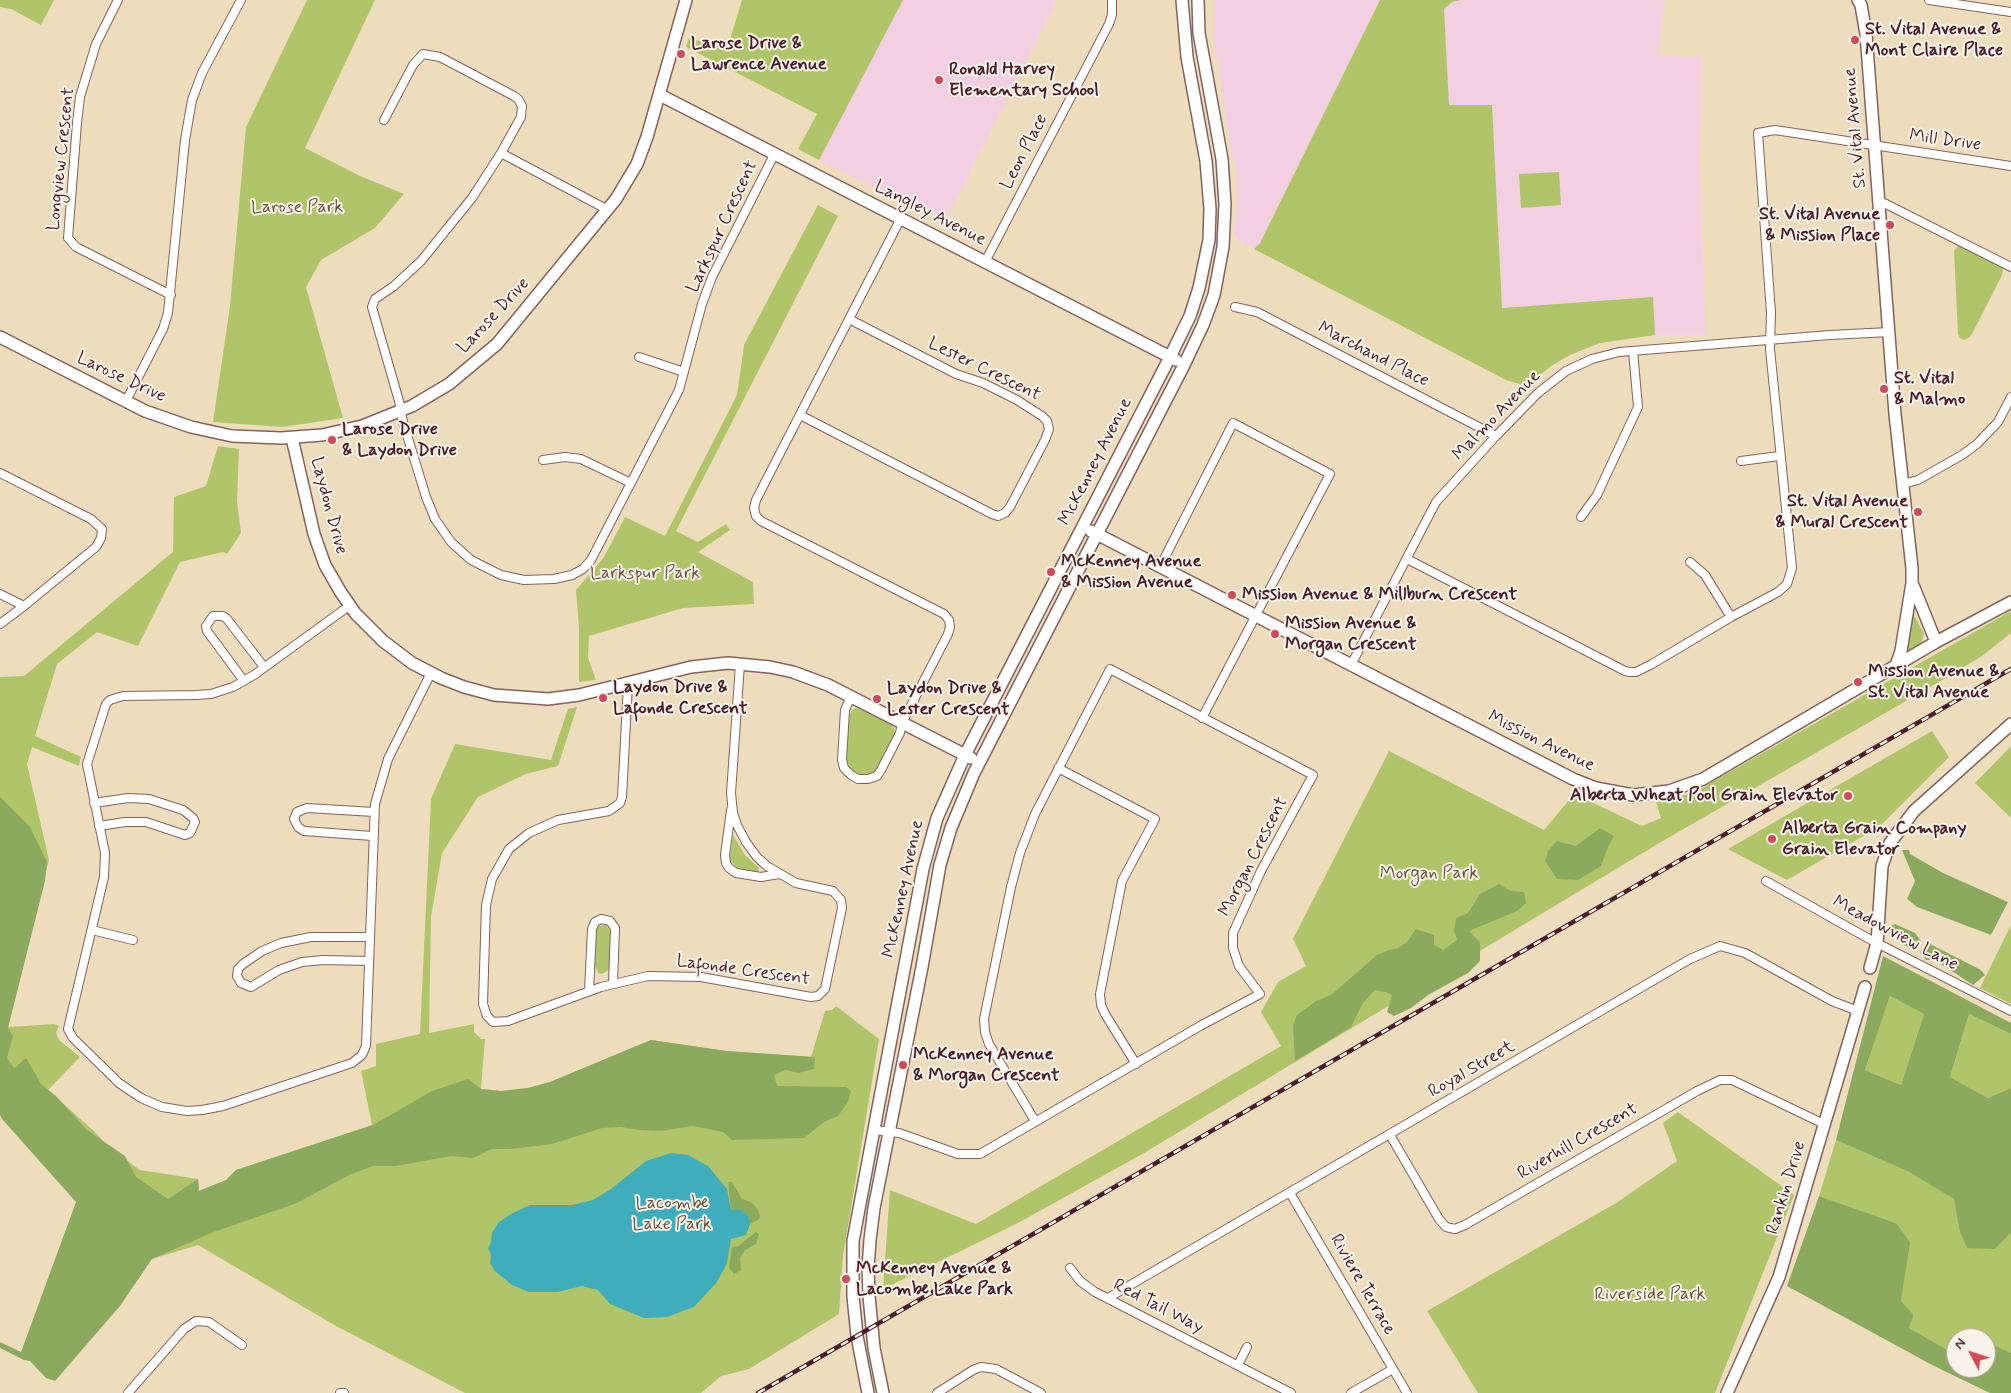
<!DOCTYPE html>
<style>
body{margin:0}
#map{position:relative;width:2011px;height:1393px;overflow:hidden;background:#eeddbc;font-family:Mynerve,sans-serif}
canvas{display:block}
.north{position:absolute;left:1946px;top:1328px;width:50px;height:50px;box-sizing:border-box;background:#f7f3e8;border:1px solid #b29e9c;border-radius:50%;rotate:310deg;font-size:14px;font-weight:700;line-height:20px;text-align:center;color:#4a1f2b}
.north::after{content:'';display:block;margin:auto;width:18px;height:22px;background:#d1495b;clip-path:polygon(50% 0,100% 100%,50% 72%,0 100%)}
</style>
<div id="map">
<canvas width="2011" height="1393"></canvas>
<div class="north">N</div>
</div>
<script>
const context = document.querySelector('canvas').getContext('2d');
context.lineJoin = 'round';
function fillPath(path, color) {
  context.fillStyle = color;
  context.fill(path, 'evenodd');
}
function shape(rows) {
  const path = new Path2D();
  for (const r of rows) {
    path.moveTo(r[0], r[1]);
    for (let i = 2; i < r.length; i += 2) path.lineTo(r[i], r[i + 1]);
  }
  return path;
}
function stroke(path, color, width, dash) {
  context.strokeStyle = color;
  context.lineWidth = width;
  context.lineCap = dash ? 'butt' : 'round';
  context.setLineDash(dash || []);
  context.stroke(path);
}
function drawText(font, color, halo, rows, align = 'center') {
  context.font = font + ' Mynerve,sans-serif';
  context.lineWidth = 4;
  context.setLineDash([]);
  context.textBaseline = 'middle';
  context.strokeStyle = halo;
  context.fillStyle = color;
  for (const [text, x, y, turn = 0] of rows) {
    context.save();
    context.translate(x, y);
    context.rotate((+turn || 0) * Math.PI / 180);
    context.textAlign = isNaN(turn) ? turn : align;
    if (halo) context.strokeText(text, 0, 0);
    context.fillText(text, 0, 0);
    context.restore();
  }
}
fillPath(shape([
 [903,0,1057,0,945,222,819,160],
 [1215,0,1380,0,1260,243,1254,249,1241,242,1234,234,1237,211,1236,175,1227,128,1214,35],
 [1462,0,1665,0,1657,56,1702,57,1699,159,1706,335,1655,335,1653,297,1501,308,1492,105,1449,106,1444,9,1452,2]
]), '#f2cfe1');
fillPath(shape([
 [0,0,54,0,41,25,11,9,0,7],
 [307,0,375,0,305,148,360,176,404,194,375,228,321,260,306,287,343,418,282,427,213,422,230,306,246,127],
 [742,0,903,0,819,160,798,149,817,114,686,47,689,38,727,49],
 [1380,0,1461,0,1452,2,1444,9,1449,105,1492,105,1502,308,1653,297,1655,335,1600,343,1570,355,1551,366,1526,386,1506,380,1254,249,1260,243],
 [1559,172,1561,205,1521,208,1519,174],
 [818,205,838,216,676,531,698,542,726,524,730,530,698,552,753,582,754,604,683,608,589,636,588,658,596,680,579,682,579,628,576,590,604,557,625,517,665,536,737,395,744,345],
 [1958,246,1964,246,2001,266,2003,269,2002,275,1973,332,1970,337,1964,340,1960,338,1958,334,1954,251],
 [218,446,239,449,237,501,241,533,227,554,223,552,180,562,138,646,97,632,57,664,35,736,81,757,79,766,32,747,27,764,49,860,8,1027,54,1024,59,1026,56,1033,59,1040,80,1057,48,1090,97,1134,106,1145,140,1170,198,1179,199,1191,226,1180,236,1170,372,1125,361,1071,376,1066,376,1044,420,1034,431,799,455,744,551,760,568,709,577,707,558,766,526,774,478,797,442,853,431,917,429,1033,474,1024,474,1032,481,1039,485,1039,481,1089,501,1091,528,1088,550,1082,651,1040,726,1051,811,1057,825,1011,832,1010,836,1006,879,1039,843,1256,839,1314,749,1369,721,1376,701,1393,465,1393,336,1326,198,1245,152,1259,0,1110,0,677,24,676,173,552,174,497,206,486],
 [1912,611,1924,634,1921,644,1908,652,1907,650],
 [2011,611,2011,633,1982,656,1946,678,1661,842,1144,1153,1018,1223,883,1289,890,1190,976,1224,1281,1046,1261,1012,1278,982,1306,966,1293,939,1389,751,1544,830,1574,794,1642,826,1661,818,1656,802,1693,793],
 [858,708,890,724,894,728,895,732,877,769,872,773,865,776,860,775,853,771,846,761,849,715,853,709],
 [1932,731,1949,757,1879,827,1787,880,1728,849],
 [2011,746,2011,818,1975,783],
 [733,835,745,855,759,868,758,872,738,869,730,860],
 [606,925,610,931,609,970,602,974,598,973,595,966,596,931,599,926],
 [2011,925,2011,1004,1980,988],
 [1890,996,1924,1014,1901,1085,1865,1070],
 [1969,1014,2011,1034,2011,1088,1988,1098,1950,1077],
 [1678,1112,1794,1195,1715,1393,1478,1393,1427,1311,1616,1203,1677,1161,1663,1123],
 [1836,1140,1909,1172,1955,1199,1959,1228,1995,1249,2011,1233,2011,1353,1986,1341,1986,1338,1956,1338,1956,1352,1953,1353,1909,1328,1914,1315,1901,1301,1896,1223,1819,1196]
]), '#b0c569');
fillPath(shape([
 [0,797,30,827,47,862,45,881,8,1028,13,1036,7,1058,14,1068,26,1058,41,1084,56,1096,87,1130,125,1156,136,1177,168,1199,198,1179,199,1191,226,1180,236,1170,373,1125,432,1091,468,1079,481,1089,501,1091,528,1088,550,1082,651,1040,726,1051,815,1057,814,1069,798,1073,786,1070,774,1075,777,1086,846,1087,851,1091,848,1102,838,1116,824,1122,804,1138,732,1140,723,1132,692,1126,661,1131,639,1130,621,1127,602,1128,552,1144,510,1149,492,1149,473,1158,451,1156,396,1166,373,1166,351,1174,297,1203,211,1233,152,1259,120,1306,55,1381,46,1378,30,1361,24,1360,0,1348,0,1342,21,1352,76,1202,2,1119,0,1115],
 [1600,828,1614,836,1608,847,1601,866,1578,880,1557,879,1545,861,1548,851,1557,841,1576,846],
 [1902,850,1909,850,1910,854,1943,873,2008,902,1991,935,1917,907,1907,899,1915,881],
 [1499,884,1511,891,1524,892,1526,903,1517,911,1469,931,1480,942,1480,961,1468,973,1428,995,1411,1008,1394,1016,1387,1012,1392,995,1386,992,1375,990,1363,1003,1351,1027,1295,1061,1293,1025,1297,1015,1316,1001,1331,995,1377,955,1389,950,1398,948,1407,942,1416,929,1434,935,1434,945,1443,950,1457,940,1454,930,1456,918,1468,913,1480,894],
 [1895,924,1915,933,1921,941,1910,949,1889,933,1890,926],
 [1926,942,1981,970,1985,975,1973,985,1935,960,1926,960,1920,952],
 [1883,956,2011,1023,2011,1034,1969,1014,1950,1077,1988,1098,2011,1088,2011,1233,1995,1249,1967,1248,1959,1228,1954,1199,1909,1172,1836,1140],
 [1890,996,1924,1014,1901,1085,1865,1070],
 [728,1182,732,1182,742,1199,751,1202,758,1209,760,1217,758,1220,750,1224,748,1216,741,1211,731,1210],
 [1819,1196,1896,1223,1910,1242,1901,1301,1914,1315,1909,1328,1953,1353,1956,1352,1956,1368,1986,1368,1986,1341,2011,1353,2011,1393,1990,1393,1934,1366,1787,1286],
 [756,1232,759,1234,756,1244,745,1250,740,1258,741,1270,734,1274,729,1268,732,1247,738,1246]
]), '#8caa5d');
fillPath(shape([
 [671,1153,688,1155,708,1166,727,1189,731,1210,741,1210,748,1216,750,1224,746,1235,731,1239,727,1263,717,1282,694,1307,667,1317,644,1318,610,1304,598,1290,582,1286,558,1292,529,1292,512,1285,495,1271,490,1263,491,1254,488,1249,491,1242,492,1233,499,1222,511,1214,530,1205,572,1205,593,1200,611,1189,646,1161]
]), '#3fadbc');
const street = shape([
 [118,0,96,44,80,97,77,123,68,238,76,247,171,295],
 [1929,0,2011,12],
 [384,120,413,65,423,54,440,57,514,96,518,99,522,106,521,117,501,153,472,198,421,261,394,286,375,299,372,307,399,401,403,422,426,497,435,519,451,542,471,560,501,575,524,580,554,579,572,575,583,569,591,560,679,390,702,304,712,277,775,153],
 [501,153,608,210],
 [1880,201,2011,267],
 [985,262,1109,24,1112,15,1112,0],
 [1235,307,1257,312,1496,436],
 [639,357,684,372],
 [126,401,163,329,168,313,185,140,192,100,202,73,241,0],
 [800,415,992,514,998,516,1005,513,1010,507,1045,440,1049,429,1047,421,1042,416,1017,400,983,383,956,374,849,319],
 [543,460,565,457,581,459,631,483],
 [1741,461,1779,456],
 [0,473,91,519,102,529,101,538,96,547,24,606],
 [1903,484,1918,480,1962,455,1977,444,1998,422,2011,397],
 [1581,517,1597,495,1638,407,1633,351],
 [1407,559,1625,671,1630,672,1636,672,1652,664,1731,617,1778,592,1787,584,1792,568,1770,349,1771,313,1758,133,1775,130,2011,166],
 [1690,562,1705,575,1731,617],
 [1160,567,1233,423,1330,474,1202,718],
 [0,594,24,606,0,624],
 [349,606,254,675,233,687,211,694,196,695,123,696,110,700,106,704,87,764,105,853,104,877,68,1029,73,1038,119,1083,141,1098,162,1107,187,1111,202,1110,223,1106,352,1063,362,1055,366,1046,375,804,388,759,431,673],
 [1351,665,1436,502,1496,436,1538,393,1566,371,1592,359,1619,352,1830,335,1889,332],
 [244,681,207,631,206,626,213,616,223,616,227,619,264,667],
 [628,684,622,797,620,803,609,811,558,820,529,833,509,849,492,879,486,905,483,1004,487,1016,493,1022,508,1021,601,987,648,976,701,977,811,997,818,996,825,989,842,908,841,900,833,891,796,883,767,866,757,857,746,842,737,825,733,813,731,793,740,664],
 [851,696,845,710,842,760,844,768,851,775,858,779,868,779,877,776,881,770,900,733,902,723,948,634,950,627,949,620,944,614,761,521,756,516,754,508,756,500,901,218],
 [1058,768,1155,819,1122,881,1100,994,1101,1005,1105,1014,1136,1064],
 [94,803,128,798,149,799,183,810,193,818,195,822,190,833,185,835,146,822,125,822,99,826],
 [731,810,725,855,726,863,729,868,736,873,761,877,779,874],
 [372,836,304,831,298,827,294,819,297,812,307,808,374,812],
 [1766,881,1871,940,2011,1011],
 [92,930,133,940],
 [369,961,323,960,302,962,279,970,251,987,241,983,237,976,238,969,243,964,262,951,281,943,311,937,370,937],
 [589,991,592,929,595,922,601,919,610,921,615,928,613,983],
 [874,1130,899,1133,958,1154,980,1154,1200,1026,1260,994,1239,966,1233,948,1233,933,1261,871,1313,775,1110,669,1035,814,1020,853,1011,887,984,1019,985,1032,989,1044,1035,1121],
 [1390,1135,1439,1219,1446,1227,1455,1229,1465,1225,1697,1091,1720,1080,1732,1080,1824,1124],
 [1290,1193,1407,1393],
 [1070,1268,1080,1281,1095,1292,1291,1393],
 [1108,1298,1690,959,1720,946,1745,953,1832,1001,1858,1011],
 [1238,1365,1247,1347],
 [128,1393,184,1329,196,1321,209,1322,242,1345],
 [340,1393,344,1393],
 [937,1393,973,1370,981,1367,996,1369,1041,1393],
 [1351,1393,1393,1369]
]);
const secondary = shape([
 [1858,0,1861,5,1866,34,1895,414,1912,568,1912,583,1901,651,1895,668],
 [660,95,1176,360],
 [0,337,145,411,191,427,232,436,281,438,322,435,362,426,412,406,449,384,497,344,616,199,637,164,647,137,686,0],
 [292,438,314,534,325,565,340,591,355,613,383,641,412,663,441,678,464,687,494,695,548,699,579,695,691,667,728,663,770,667,793,672,828,685,971,758],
 [1091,531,1573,779,1596,788,1633,795,1669,791,1703,779,1936,642,2011,602],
 [1913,585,1936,642],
 [1870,968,1877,943,1882,866,1890,843,1914,811,2011,724],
 [868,1393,857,1336,853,1296,853,1241,923,869,937,818,965,755,1170,357,1190,316,1199,288,1209,240,1210,209,1206,161,1187,57,1182,0],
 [883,1393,874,1348,869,1296,868,1268,870,1240,874,1208,922,967,940,865,951,828,974,773,1184,365,1203,325,1214,295,1223,247,1225,204,1222,159,1199,33,1198,0],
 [1727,1393,1779,1277,1865,987]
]);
stroke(street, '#83625e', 10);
stroke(secondary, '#83625e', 14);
stroke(street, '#fff', 8);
stroke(secondary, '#fff', 11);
const rail = shape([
 [758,1393,2011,669]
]);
stroke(rail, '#4a1f2b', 4.5);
stroke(rail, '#f7f3e8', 2.5, [8]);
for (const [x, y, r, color] of [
 [1855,40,5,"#d1495b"],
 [681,54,5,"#d1495b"],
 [939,80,5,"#d1495b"],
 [1890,225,5,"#d1495b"],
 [1884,389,5,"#d1495b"],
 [332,440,5,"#d1495b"],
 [1918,512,5,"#d1495b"],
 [1051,572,5,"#d1495b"],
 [1232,595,5,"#d1495b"],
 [1275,634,5,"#d1495b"],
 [1858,682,5,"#d1495b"],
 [603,698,5,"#d1495b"],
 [877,699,5,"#d1495b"],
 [1848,796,5,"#d1495b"],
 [1772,839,5,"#d1495b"],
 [903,1065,5,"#d1495b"],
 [846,1279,5,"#d1495b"]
]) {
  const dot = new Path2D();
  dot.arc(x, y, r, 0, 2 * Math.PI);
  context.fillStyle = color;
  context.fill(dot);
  stroke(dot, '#f7f3e8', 2);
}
drawText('bold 18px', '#4a1f2b', '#f7f3e8', [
 ["St. Vital Avenue &",1865,30],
 ["Mont Claire Place",1865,51],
 ["Larose Drive &",691,44],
 ["Lawrence Avenue",691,65],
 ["Ronald Harvey",949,70],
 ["Elementary School",949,91],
 ["St. Vital Avenue",1880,215,"right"],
 ["& Mission Place",1880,236,"right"],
 ["St. Vital",1894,379],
 ["& Malmo",1894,400],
 ["Larose Drive",342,430],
 ["& Laydon Drive",342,451],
 ["St. Vital Avenue",1908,502,"right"],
 ["& Mural Crescent",1908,523,"right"],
 ["McKenney Avenue",1061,562],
 ["& Mission Avenue",1061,583],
 ["Mission Avenue & Millburn Crescent",1242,595],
 ["Mission Avenue &",1285,624],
 ["Morgan Crescent",1285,645],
 ["Mission Avenue &",1868,672],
 ["St. Vital Avenue",1868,693],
 ["Laydon Drive &",613,688],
 ["Lafonde Crescent",613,709],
 ["Laydon Drive &",887,689],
 ["Lester Crescent",887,710],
 ["Alberta Wheat Pool Grain Elevator",1838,796,"right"],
 ["Alberta Grain Company",1782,829],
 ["Grain Elevator",1782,850],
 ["McKenney Avenue",913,1055],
 ["& Morgan Crescent",913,1076],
 ["McKenney Avenue &",856,1269],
 ["Lacombe Lake Park",856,1290]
], 'left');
drawText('18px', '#4a1f2b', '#f7f3e8', [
 ["St. Vital Avenue",1856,128,-95],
 ["Mill Drive",1945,141,8],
 ["Leon Place",1025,152,-63],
 ["Longview Crescent",62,159,-84],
 ["Langley Avenue",930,214,27],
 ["Larkspur Crescent",723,227,-65],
 ["Larose Drive",494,316,-47],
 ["Marchand Place",1373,355,27],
 ["Lester Crescent",984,370,26],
 ["Larose Drive",121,378,25],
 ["Malmo Avenue",1497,416,-46],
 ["McKenney Avenue",1096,462,-63],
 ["Laydon Drive",328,506,75],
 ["Mission Avenue",1541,742,26],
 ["Morgan Crescent",1254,857,-63],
 ["McKenney Avenue",904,889,-78],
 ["Meadowview Lane",1895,934,28],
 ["Lafonde Crescent",743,971,8],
 ["Royal Street",1472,1070,-30],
 ["Riverhill Crescent",1578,1142,-30],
 ["Rankin Drive",1787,1188,-73],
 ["Riviere Terrace",1362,1285,60],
 ["Red Tail Way",1158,1307,27]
]);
drawText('18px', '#69513e', '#f7f3e8', [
 ["Larose Park",297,208],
 ["Larkspur Park",645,574],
 ["Morgan Park",1429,874],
 ["Lacombe",672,1204],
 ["Lake Park",672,1225],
 ["Riverside Park",1650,1295]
]);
</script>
